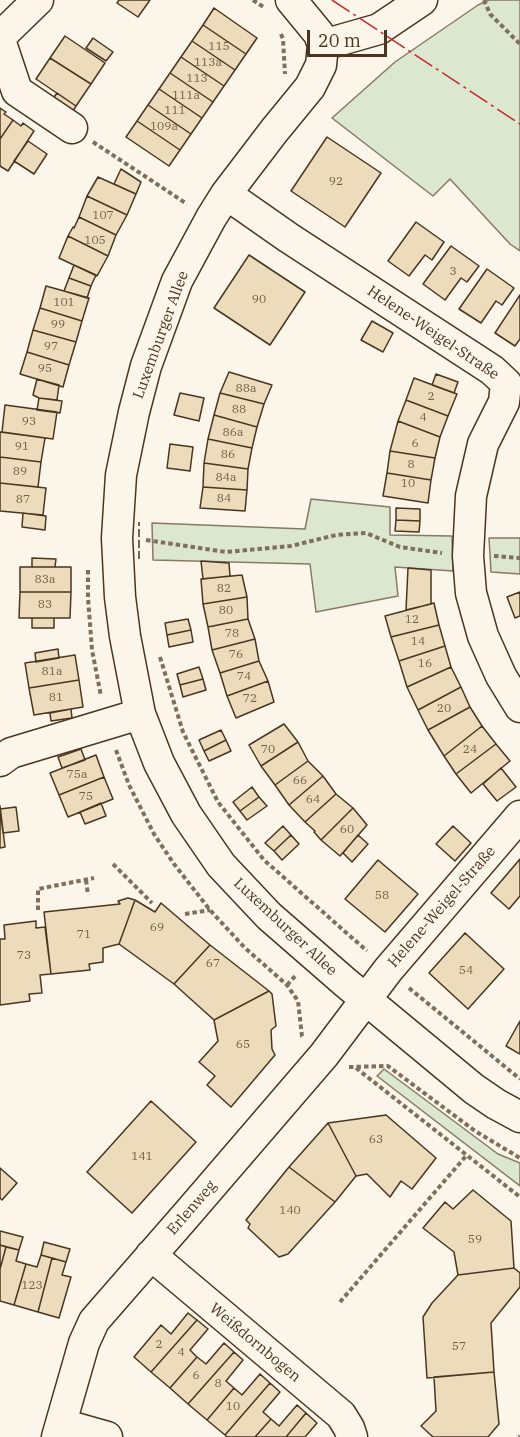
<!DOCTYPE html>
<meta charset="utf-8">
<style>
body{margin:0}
#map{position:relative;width:520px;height:1437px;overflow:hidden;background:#fbf6e9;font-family:"IBM Plex Serif",serif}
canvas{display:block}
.scale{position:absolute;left:307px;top:30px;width:80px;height:27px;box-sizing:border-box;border:3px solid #4a3520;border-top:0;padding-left:8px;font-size:18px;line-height:21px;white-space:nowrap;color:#4a3520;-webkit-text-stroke:4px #fbf6e9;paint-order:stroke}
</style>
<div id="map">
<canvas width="520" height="1437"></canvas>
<div class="scale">20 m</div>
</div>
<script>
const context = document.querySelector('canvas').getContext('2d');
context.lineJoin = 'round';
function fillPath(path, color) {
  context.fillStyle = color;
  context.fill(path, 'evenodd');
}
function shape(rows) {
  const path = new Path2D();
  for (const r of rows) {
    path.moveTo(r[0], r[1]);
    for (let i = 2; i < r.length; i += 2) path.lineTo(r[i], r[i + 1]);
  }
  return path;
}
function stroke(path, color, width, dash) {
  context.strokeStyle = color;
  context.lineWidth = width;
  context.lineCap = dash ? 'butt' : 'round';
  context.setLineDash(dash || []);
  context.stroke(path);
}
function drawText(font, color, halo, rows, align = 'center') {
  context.font = font + ' "IBM Plex Serif",serif';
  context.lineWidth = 4.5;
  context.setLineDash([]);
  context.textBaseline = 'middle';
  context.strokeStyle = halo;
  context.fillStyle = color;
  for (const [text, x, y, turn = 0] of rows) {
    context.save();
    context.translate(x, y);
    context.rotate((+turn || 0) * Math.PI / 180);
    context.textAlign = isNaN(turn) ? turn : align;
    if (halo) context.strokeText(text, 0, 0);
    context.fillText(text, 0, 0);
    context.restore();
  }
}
const green = shape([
 [489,0,520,0,520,251,510,244,450,179,433,196,332,118,395,62,478,5,489,0],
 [311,499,390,507,390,535,452,536,453,571,395,567,398,596,316,612,310,564,153,560,152,523,305,529,311,499],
 [489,538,520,538,520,574,491,572,489,538],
 [384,1069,498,1154,520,1163,520,1186,377,1076,384,1069]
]);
fillPath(green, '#dce7d0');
stroke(green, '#887966', 1.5);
const building = shape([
 [119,0,150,0,138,17,117,3,119,0],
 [214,8,257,38,246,54,203,25,214,8],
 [203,25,246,54,235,70,192,41,203,25],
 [65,36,105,63,91,84,50,58,65,36],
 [93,38,113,52,106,61,86,48,93,38],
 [192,41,235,70,224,86,181,57,192,41],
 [181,57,224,86,213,102,170,73,181,57],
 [50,58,91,84,76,106,36,79,50,58],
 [170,73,213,102,202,118,159,89,170,73],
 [159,89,202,118,191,134,148,105,159,89],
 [57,93,76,106,70,116,50,103,57,93],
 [148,105,191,134,180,150,137,121,148,105],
 [0,108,6,112,4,114,13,120,0,139,0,108],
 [13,120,21,126,23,123,34,131,8,171,0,166,0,139,13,120],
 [137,121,180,150,169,166,126,137,137,121],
 [327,137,381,173,345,227,291,191,327,137],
 [28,141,47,154,34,174,14,161,28,141],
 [121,169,141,182,136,194,114,184,121,169],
 [98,177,136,194,127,215,87,196,98,177],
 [87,196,127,215,116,235,79,217,87,196],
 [79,217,116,235,108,256,68,236,73,227,74,228,79,217],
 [416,222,444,242,432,260,425,255,409,276,388,261,416,222],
 [68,236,108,256,97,276,59,258,68,236],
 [451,246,479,266,467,282,461,278,445,300,423,284,451,246],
 [249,255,305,292,270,345,214,308,249,255],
 [74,265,96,275,91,286,69,278,74,265],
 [487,269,514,288,502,305,496,301,481,323,459,309,487,269],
 [69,278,91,286,87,298,64,291,69,278],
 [46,286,89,298,82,321,40,308,46,286],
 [520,295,520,339,515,346,495,333,520,295],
 [40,308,82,321,76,342,33,330,40,308],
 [372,321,393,333,383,352,361,340,372,321],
 [33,330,76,342,69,365,27,352,33,330],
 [27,352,69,365,63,387,20,374,27,352],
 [229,372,272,385,264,404,220,393,229,372],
 [436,374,458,382,454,393,432,385,436,374],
 [414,378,457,394,448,416,406,400,414,378],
 [37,379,59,385,57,400,39,398,33,395,37,379],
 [180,393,204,398,199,421,174,415,180,393],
 [220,393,264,404,257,427,214,415,220,393],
 [39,398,62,401,60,413,37,410,39,398],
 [406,400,448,416,440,437,398,421,406,400],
 [5,405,57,412,53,439,2,432,5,405],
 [214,415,257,427,252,448,208,439,214,415],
 [398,421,440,437,435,458,390,451,398,421],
 [0,432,45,438,41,462,0,457,0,432],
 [208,439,252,448,248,469,204,463,208,439],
 [170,444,193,447,190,471,167,468,170,444],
 [390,451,435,458,431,480,387,473,390,451],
 [0,457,41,462,38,487,0,483,0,457],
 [204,463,248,469,247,490,203,487,204,463],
 [387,473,431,480,428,503,383,496,387,473],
 [0,483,46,488,43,515,0,511,0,483],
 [203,487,247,490,245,511,200,508,203,487],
 [396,508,420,509,420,521,396,520,396,508],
 [23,513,46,516,45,530,22,527,23,513],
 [396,520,420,521,419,532,395,531,396,520],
 [32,558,56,559,55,567,32,567,32,558],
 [201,561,229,563,230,576,203,579,201,561],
 [20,567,71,567,71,592,20,592,20,567],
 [408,568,431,570,431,604,406,610,408,568],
 [242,575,247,597,203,604,201,579,242,575],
 [20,592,71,592,70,618,19,618,20,592],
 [520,592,520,616,515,618,507,597,520,592],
 [247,597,248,619,208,627,203,604,247,597],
 [434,603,439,625,391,637,385,616,434,603],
 [32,618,54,618,54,628,32,628,32,618],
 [188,619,191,630,167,635,165,623,188,619],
 [248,619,255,639,212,650,208,627,248,619],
 [439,625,445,646,399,661,391,637,439,625],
 [191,630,193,642,169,647,167,635,191,630],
 [255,639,259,661,220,673,212,650,255,639],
 [445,646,451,667,407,687,399,661,445,646],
 [58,649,59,658,36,662,35,653,58,649],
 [75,655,79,680,29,688,25,663,75,655],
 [259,661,268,681,227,696,220,673,259,661],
 [199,667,203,679,180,685,177,674,199,667],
 [451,667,461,687,418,710,407,687,451,667],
 [203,679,206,690,183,697,180,685,203,679],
 [79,680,83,707,34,715,29,688,79,680],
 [268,681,274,702,236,718,227,696,268,681],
 [461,687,470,707,428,730,418,710,461,687],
 [470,707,482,726,444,756,428,730,470,707],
 [71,709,72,718,51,721,50,713,71,709],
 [284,724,298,742,261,766,249,745,284,724],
 [482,726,496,744,456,774,444,756,482,726],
 [221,730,226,740,204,751,199,740,221,730],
 [226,740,231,751,209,761,204,751,226,740],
 [298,742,308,761,275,785,261,766,298,742],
 [496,744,510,761,471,793,456,774,496,744],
 [81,749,85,760,62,768,58,757,81,749],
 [96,755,104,777,59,795,50,773,96,755],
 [308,761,323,776,289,805,275,785,308,761],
 [501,768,516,787,497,801,483,784,501,768],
 [323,776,336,794,305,822,289,805,323,776],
 [104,777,113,799,68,817,59,795,104,777],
 [252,787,259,797,240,811,233,802,252,787],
 [336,794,353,808,321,840,314,832,315,831,305,822,336,794],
 [259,797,267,806,247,820,240,811,259,797],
 [101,803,106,816,85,824,80,812,101,803],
 [0,806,5,847,0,848,0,806],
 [16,807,19,831,3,833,0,809,16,807],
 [353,808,367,825,340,856,321,840,353,808],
 [283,826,291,835,274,851,265,843,283,826],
 [453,826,471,843,455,861,436,844,453,826],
 [291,835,299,844,282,860,274,851,291,835],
 [358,835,368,844,352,862,343,853,358,835],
 [520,859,520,896,509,909,491,893,520,859],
 [378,860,418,894,385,932,345,899,378,860],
 [128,898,135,900,119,944,103,948,103,962,89,964,90,970,51,974,44,912,120,904,118,901,128,898],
 [135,900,155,912,161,903,210,945,174,984,119,944,135,900],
 [36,921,36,928,45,927,51,974,40,975,42,993,29,994,30,1001,0,1005,0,939,5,939,4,925,36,921],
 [465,933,504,969,468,1009,429,973,465,933],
 [210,945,269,991,214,1020,174,984,210,945],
 [269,991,272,994,276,1026,271,1030,272,1049,275,1055,231,1107,207,1085,215,1076,199,1062,218,1041,214,1020,269,991],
 [520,1021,520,1054,506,1046,520,1021],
 [151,1101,196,1142,132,1213,87,1172,151,1101],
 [386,1115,436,1158,412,1189,401,1181,390,1197,367,1174,356,1176,328,1123,386,1115],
 [328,1123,356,1176,335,1202,289,1167,328,1123],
 [289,1167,335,1202,288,1254,279,1257,248,1228,250,1224,246,1220,289,1167],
 [0,1168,17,1183,2,1200,0,1198,0,1168],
 [473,1190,511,1221,514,1268,458,1275,454,1252,423,1228,445,1202,453,1209,473,1190],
 [0,1231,23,1237,19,1250,0,1245,0,1231],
 [44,1242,70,1249,66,1262,41,1255,44,1242],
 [0,1245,6,1247,0,1269,0,1245],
 [6,1247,19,1250,16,1261,26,1264,14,1305,0,1301,0,1269,6,1247],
 [41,1255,52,1258,38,1312,14,1305,26,1264,37,1267,41,1255],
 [52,1258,66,1262,62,1275,71,1277,59,1318,38,1312,52,1258],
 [514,1268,520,1273,520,1287,491,1323,494,1372,427,1378,423,1317,432,1303,458,1275,514,1268],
 [188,1313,197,1320,151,1372,134,1357,161,1325,171,1334,188,1313],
 [197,1320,208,1329,190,1350,197,1357,170,1388,151,1372,197,1320],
 [224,1343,234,1352,188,1404,170,1388,197,1357,206,1364,224,1343],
 [234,1352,243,1360,226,1381,234,1388,207,1420,188,1404,234,1352],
 [494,1372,499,1424,488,1437,433,1437,421,1426,436,1411,434,1377,494,1372],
 [260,1374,270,1383,225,1435,207,1420,234,1388,242,1395,260,1374],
 [270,1383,280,1392,263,1412,271,1419,255,1437,227,1437,225,1435,270,1383],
 [297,1405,306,1413,286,1437,255,1437,271,1419,279,1426,297,1405],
 [306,1413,317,1423,305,1437,286,1437,306,1413]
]);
fillPath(building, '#ecdcbc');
stroke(building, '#4a3520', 1.5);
const minor = shape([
 [291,0,319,34,323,45,321,65,310,87,274,131,226,194,211,218,177,281,146,366,134,412,121,475,117,538,120,597,125,636,140,714,159,763,186,814,221,865,269,916,346,983,474,1089,496,1104,520,1117],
 [0,37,38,0],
 [0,40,17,91,72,128],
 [323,45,379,29,422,0],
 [226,194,289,238,492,370,506,383,504,402,483,444,471,496,468,556,471,593,483,636,501,676,520,707],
 [0,761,11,753,140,714],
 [151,1255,341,1415,349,1428,352,1437],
 [61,1424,107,1437],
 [57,1437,84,1343,94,1321,189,1212,324,1055,388,970,520,816]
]);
stroke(minor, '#4a3520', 33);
stroke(shape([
 [253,0,265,8],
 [484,0,490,14,520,44],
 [281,34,283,39,285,74],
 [93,142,187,204],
 [146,540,226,552,291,546,336,535,366,533,400,547,442,553],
 [494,556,520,558],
 [88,570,88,598,92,650,101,696],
 [160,657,183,732,218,802,264,860,367,951],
 [116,750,129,785,154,834,174,864,210,910,244,947,287,985,298,1001,302,1036,304,1038],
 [113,864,152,903],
 [86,880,88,895],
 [38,910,38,889,94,878],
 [185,914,210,910],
 [287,985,297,974],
 [409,988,520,1079],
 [349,1067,388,1066,475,1131,520,1158],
 [356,1068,520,1197],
 [340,1302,466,1156],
 [519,1437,520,1436]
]), '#7f6f5c', 4, [4.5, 3]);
stroke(minor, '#fbf6e9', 30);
stroke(shape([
 [139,559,139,522]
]), '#4a3520', 1.5, [8, 3]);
stroke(shape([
 [332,0,520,124]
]), '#c62828', 1.5, [21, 4.5, 3, 4.5]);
drawText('12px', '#725f47', null, [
 ["115",219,47],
 ["113a",208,63],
 ["113",197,79],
 ["111a",186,96],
 ["111",175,111],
 ["109a",164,127],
 ["92",336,182],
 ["107",103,216],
 ["105",95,241],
 ["3",453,272],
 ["90",259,300],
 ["101",64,303],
 ["99",58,325],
 ["97",51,347],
 ["95",45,369],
 ["88a",246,389],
 ["2",431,397],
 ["88",239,410],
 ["4",423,418],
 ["93",29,422],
 ["86a",233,433],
 ["6",415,444],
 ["91",22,447],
 ["86",228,455],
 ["8",411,465],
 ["89",20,472],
 ["84a",226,478],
 ["10",408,484],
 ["84",224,499],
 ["87",23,500],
 ["83a",45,580],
 ["82",224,589],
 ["83",45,605],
 ["80",226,611],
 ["12",412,620],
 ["78",232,634],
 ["14",418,642],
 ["76",236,655],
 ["16",425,664],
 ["81a",52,672],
 ["74",244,677],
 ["81",56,698],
 ["72",250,699],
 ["20",444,709],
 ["70",268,750],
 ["24",470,750],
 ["75a",77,775],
 ["66",300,781],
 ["75",86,797],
 ["64",313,800],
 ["60",347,830],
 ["58",382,896],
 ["69",157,928],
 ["71",84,935],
 ["73",24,956],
 ["67",213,964],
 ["54",466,971],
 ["65",243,1045],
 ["63",376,1140],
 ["141",142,1157],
 ["140",290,1211],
 ["59",475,1240],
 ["123",32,1286],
 ["2",159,1345],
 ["57",459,1347],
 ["4",181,1353],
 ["6",196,1376],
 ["8",218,1384],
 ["10",233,1407]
]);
drawText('15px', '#4a3520', '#fbf6e9', [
 ["Helene-Weigel-Straße",433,333,34],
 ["Luxemburger Allee",161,335,-70],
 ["Helene-Weigel-Straße",442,907,-49],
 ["Luxemburger Allee",285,927,43],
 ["Erlenweg",192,1208,-49],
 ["Weißdornbogen",255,1343,40]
]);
</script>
